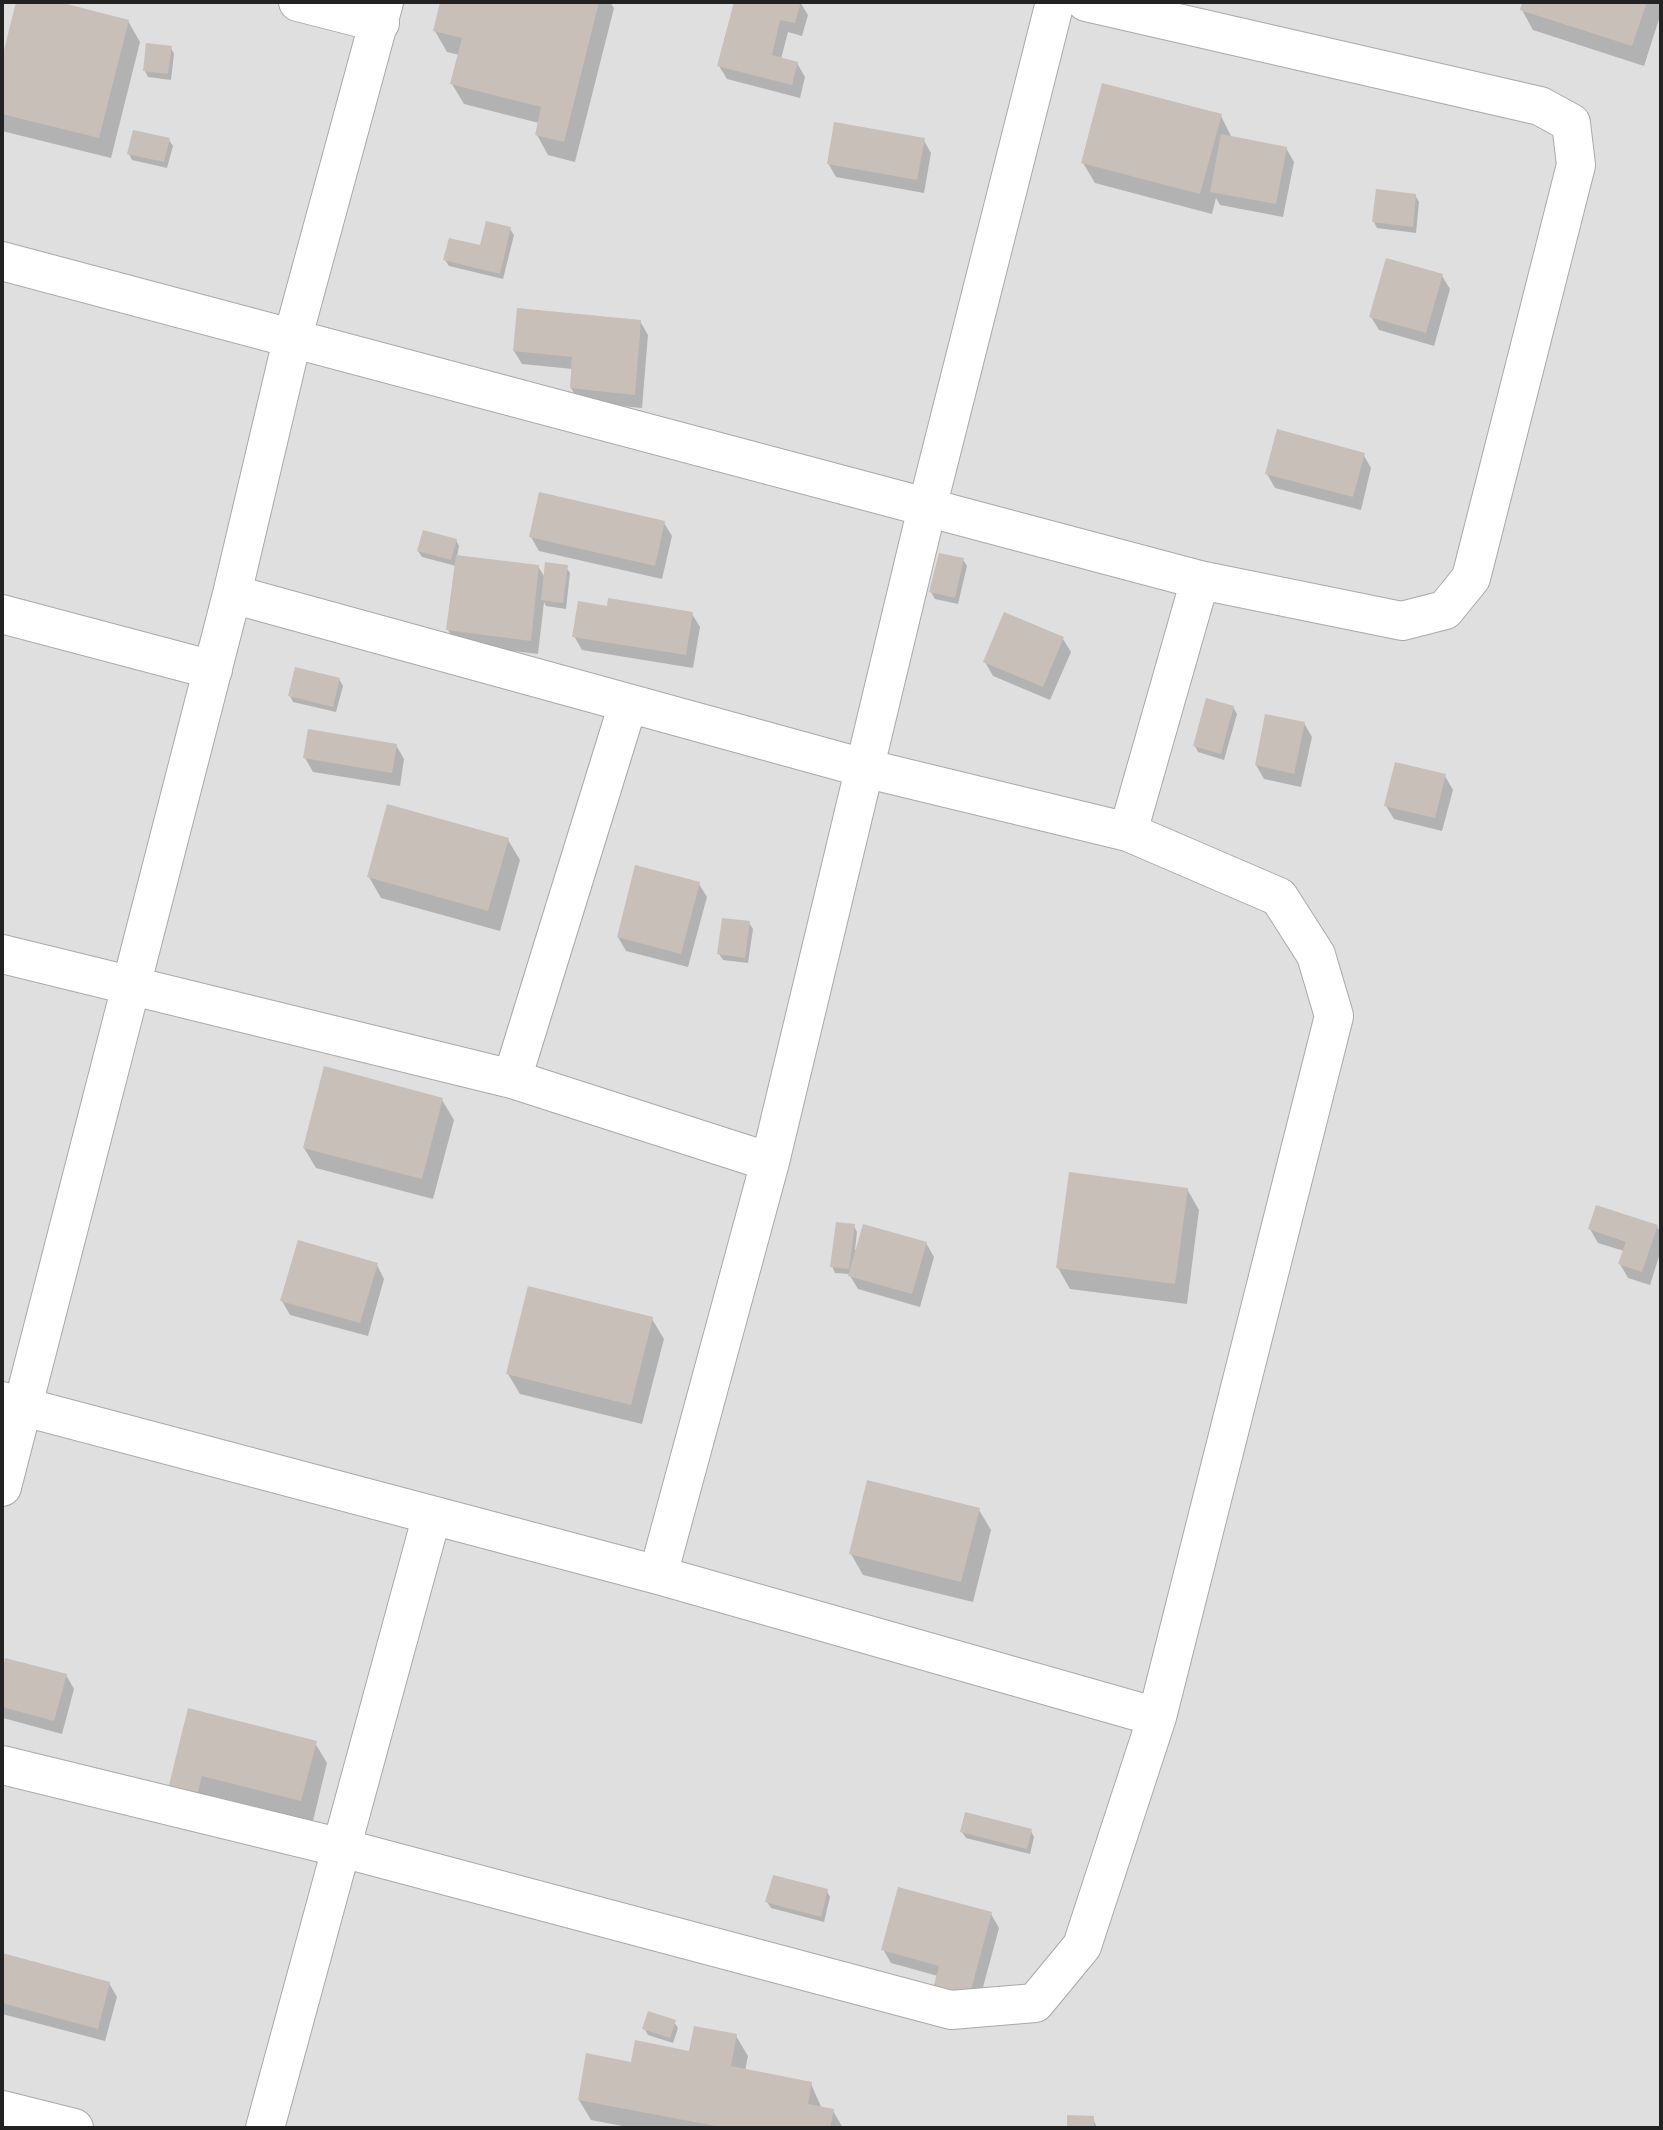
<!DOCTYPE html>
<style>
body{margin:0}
#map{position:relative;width:1663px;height:2130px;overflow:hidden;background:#f2efe9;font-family:Montserrat,sans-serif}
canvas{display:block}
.frame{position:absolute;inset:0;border:4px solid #222;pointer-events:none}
</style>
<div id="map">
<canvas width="1663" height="2130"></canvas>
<div class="frame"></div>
</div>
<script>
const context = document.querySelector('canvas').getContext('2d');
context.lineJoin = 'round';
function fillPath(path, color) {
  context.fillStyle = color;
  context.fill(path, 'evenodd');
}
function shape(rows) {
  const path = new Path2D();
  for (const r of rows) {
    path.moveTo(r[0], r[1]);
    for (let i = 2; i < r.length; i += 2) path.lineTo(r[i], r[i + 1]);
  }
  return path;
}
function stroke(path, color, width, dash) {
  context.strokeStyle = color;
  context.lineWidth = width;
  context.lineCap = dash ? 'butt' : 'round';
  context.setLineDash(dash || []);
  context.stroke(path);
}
fillPath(shape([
 [2,2,1661,2,1661,2128,2,2128]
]), '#e0dfdf');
fillPath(shape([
 [18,2,52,2,128,21,140,42,111,158,2,131,2,65],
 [442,2,610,2,614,8,575,162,548,155,537,135,539,123,464,104,452,84,460,55,447,52,435,31],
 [736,2,800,2,808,15,802,36,788,32,781,59,797,63,805,77,800,98,727,79,719,66],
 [1524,2,1661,2,1661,13,1644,66,1533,30,1522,10],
 [171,48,174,54,171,80,148,77,145,71],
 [1221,116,1232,138,1286,148,1294,162,1283,217,1220,205,1216,198,1212,214,1095,183,1083,163],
 [923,139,931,153,924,193,836,177,828,163],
 [169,140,173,146,167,168,132,160,129,154],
 [1415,195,1419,202,1416,233,1377,228,1374,222],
 [510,229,514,235,503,279,449,266,445,260,481,247],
 [1442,276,1450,289,1434,346,1379,330,1371,317],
 [640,321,648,335,642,408,579,402,571,388,573,369,522,364,514,351],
 [1363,454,1371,468,1361,510,1275,488,1267,474],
 [664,523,672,536,662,579,539,551,531,537],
 [456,540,459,546,457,557,538,566,545,578,566,567,570,573,566,609,546,606,544,602,538,654,456,644,448,630,456,566,422,557,418,551],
 [963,560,967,566,958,604,935,599,931,592],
 [609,608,692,614,700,627,693,668,582,650,574,636],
 [1063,639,1071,652,1050,700,993,676,985,662],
 [339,679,343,686,336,712,293,702,290,696],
 [1233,707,1237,714,1224,760,1198,752,1195,746],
 [1304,723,1312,737,1301,787,1264,779,1256,765],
 [396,745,404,759,400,786,313,772,305,758],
 [1445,776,1453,790,1442,831,1394,819,1386,806],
 [508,840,520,860,500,931,381,898,369,877],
 [699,884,707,897,688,967,626,951,618,937],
 [749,923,753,929,748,963,723,960,719,954],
 [442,1100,454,1120,433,1199,316,1168,304,1148],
 [1187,1189,1199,1210,1187,1304,1070,1289,1058,1268],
 [854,1226,857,1232,855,1250,926,1243,934,1257,920,1307,858,1289,849,1274,835,1273,832,1266],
 [1657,1226,1661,1234,1661,1250,1650,1285,1628,1278,1620,1264,1624,1251,1598,1243,1590,1229],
 [377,1265,384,1279,368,1336,290,1315,282,1301],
 [652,1319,664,1339,642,1424,520,1394,508,1374],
 [979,1510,991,1530,973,1602,863,1575,851,1554],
 [7,1660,66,1675,74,1689,62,1734,3,1718,2,1679],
 [190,1710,315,1743,327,1763,313,1821,213,1796,208,1816,170,1788],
 [1031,1831,1034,1837,1030,1854,966,1838,962,1832],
 [827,1891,830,1897,824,1922,771,1908,767,1902],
 [991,1914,999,1928,976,2013,938,1976,891,1963,883,1949],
 [2,1955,109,1983,117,1997,105,2041,2,2014],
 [674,2022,678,2028,673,2043,648,2035,644,2028],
 [736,2036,748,2056,745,2071,811,2084,822,2109,833,2111,843,2128,633,2128,591,2120,579,2100,632,2064,690,2053],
 [1069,2117,1093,2118,1097,2128,1069,2128]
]), '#0003');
fillPath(shape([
 [16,2,59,2,129,20,99,138,2,114,2,58],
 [440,2,599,2,564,142,535,135,541,107,450,84,462,38,433,31],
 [734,2,801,2,795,23,780,20,772,55,798,62,792,85,717,66],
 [1522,2,1647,2,1632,46,1520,10],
 [146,43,172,46,168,74,143,71],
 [1102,83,1222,114,1200,194,1081,163],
 [834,122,925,138,917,180,827,164],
 [133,130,170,138,164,162,127,154],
 [1221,134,1287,147,1276,204,1210,192],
 [1376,189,1416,194,1413,227,1372,222],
 [486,221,511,227,500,274,443,260,449,238,480,245],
 [1386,258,1443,274,1426,333,1369,317],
 [517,308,641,320,635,395,570,388,572,357,513,351],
 [1277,429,1365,453,1353,497,1265,474],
 [539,492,665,521,655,566,529,537],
 [423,530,457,539,451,560,417,551],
 [939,553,964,558,955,598,929,592],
 [456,555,539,565,531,641,446,630],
 [545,562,568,565,563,603,541,600],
 [608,598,693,612,686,655,572,637,578,601,607,606],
 [1004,612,1064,637,1043,687,983,662],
 [295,667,340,678,333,707,288,696],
 [1206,698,1234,706,1221,754,1193,746],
 [1265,714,1305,722,1294,774,1255,765],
 [308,729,397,744,392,773,303,758],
 [1395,762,1446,774,1435,818,1384,806],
 [387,804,509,838,488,911,367,877],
 [635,865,700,882,681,954,617,937],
 [722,918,750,921,745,958,717,954],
 [324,1066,443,1098,422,1179,303,1148],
 [1069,1172,1188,1188,1175,1284,1056,1268],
 [1596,1205,1658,1225,1642,1272,1618,1264,1626,1242,1588,1229],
 [836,1222,855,1224,849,1269,830,1267],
 [863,1224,927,1242,912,1294,848,1276],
 [298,1240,378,1263,360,1323,280,1301],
 [528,1286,653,1317,631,1405,506,1374],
 [867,1480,980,1508,961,1582,849,1554],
 [5,1658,67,1674,54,1721,2,1707,2,1672],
 [188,1708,317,1741,301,1801,202,1776,197,1796,168,1789],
 [965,1812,1032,1829,1027,1849,960,1832],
 [773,1875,828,1889,821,1917,765,1902],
 [898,1887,992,1912,968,2001,932,1992,939,1966,881,1950],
 [2,1953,110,1982,98,2029,2,2003],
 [648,2011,676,2020,670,2038,642,2029],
 [694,2026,737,2034,731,2066,812,2082,808,2104,834,2109,830,2128,726,2128,578,2100,586,2053,631,2062,635,2040,689,2051],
 [1067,2115,1094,2116,1094,2128,1067,2128]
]), '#c7bfb8');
const minor = shape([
 [298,2,380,23],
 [2,261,1200,580,1402,621,1445,610,1471,578,1576,165,1571,123,1540,106,1086,2],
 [2,614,213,670],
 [1128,832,1200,580],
 [2,954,512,1079,770,1162],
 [512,1079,628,704],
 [2,1401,658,1575,1157,1717],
 [2,1487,232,594,292,340,384,2],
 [658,1575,770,1162,927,508,1055,2],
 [2,1765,342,1848,951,2010,1035,2003,1082,1946,1157,1717,1334,1016,1316,955,1279,897,1128,832,864,768,232,594],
 [2,2110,74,2128],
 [265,2128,432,1515]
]);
stroke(minor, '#a9a9a9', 40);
stroke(minor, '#fff', 38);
</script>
